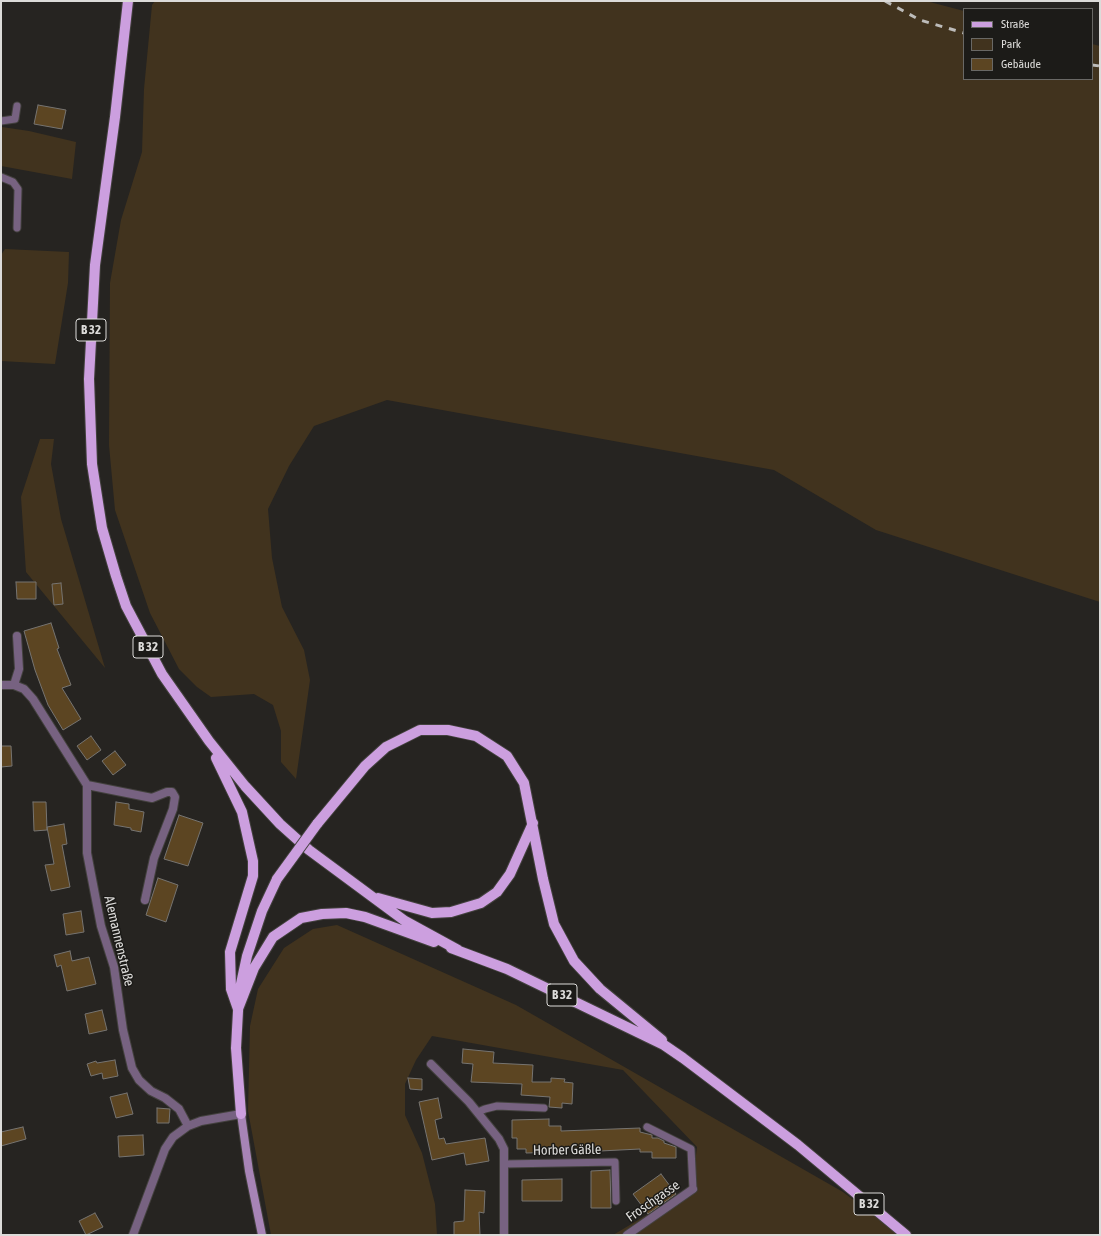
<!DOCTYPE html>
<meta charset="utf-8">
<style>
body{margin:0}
#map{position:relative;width:1101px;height:1236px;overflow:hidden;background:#262421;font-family:"Asap Condensed",sans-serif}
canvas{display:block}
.frame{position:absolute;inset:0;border:2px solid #dcdbd9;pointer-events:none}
.legend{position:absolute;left:963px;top:8px;width:130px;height:72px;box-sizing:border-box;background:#1c1b18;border:1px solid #696865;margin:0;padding:5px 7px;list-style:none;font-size:12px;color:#dcdbd9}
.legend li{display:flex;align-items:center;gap:8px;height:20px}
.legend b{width:20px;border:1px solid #696865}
</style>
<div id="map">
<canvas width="1101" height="1236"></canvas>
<div class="frame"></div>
<ul class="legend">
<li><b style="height:5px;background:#cc9fdf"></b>Straße</li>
<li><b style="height:11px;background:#41331e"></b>Park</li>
<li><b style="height:11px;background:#5c4522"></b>Gebäude</li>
</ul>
</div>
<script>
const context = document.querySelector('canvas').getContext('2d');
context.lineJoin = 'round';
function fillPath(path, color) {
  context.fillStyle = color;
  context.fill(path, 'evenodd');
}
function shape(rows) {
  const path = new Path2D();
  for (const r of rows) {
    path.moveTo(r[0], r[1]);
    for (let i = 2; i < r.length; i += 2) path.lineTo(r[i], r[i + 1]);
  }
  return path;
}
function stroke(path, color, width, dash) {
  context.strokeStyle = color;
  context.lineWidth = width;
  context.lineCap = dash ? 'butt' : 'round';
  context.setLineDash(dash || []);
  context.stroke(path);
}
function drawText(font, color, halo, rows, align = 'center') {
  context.font = font + ' "Asap Condensed",sans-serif';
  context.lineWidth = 3;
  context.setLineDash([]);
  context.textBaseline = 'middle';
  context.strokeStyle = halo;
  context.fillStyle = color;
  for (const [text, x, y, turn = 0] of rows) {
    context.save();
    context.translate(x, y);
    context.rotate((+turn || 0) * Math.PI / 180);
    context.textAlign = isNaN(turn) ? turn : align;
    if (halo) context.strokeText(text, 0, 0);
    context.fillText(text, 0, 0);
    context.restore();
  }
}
fillPath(shape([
 [155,1,926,1,964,11,964,79,1092,79,1092,44,1100,46,1100,602,876,530,774,470,387,400,314,426,289,466,268,509,272,558,282,607,304,650,310,680,296,779,281,762,281,731,273,705,254,694,211,697,197,687,179,669,150,613,115,510,109,445,110,283,121,220,142,152,144,89,152,5],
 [2,127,29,131,76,142,72,179,1,166],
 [5,249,69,252,68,283,55,364,1,361,1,255],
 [40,439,54,439,51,464,61,519,105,668,26,572,21,497],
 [337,925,516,1005,843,1192,900,1235,613,1235,692,1188,697,1147,623,1070,432,1036,416,1060,405,1084,405,1115,422,1153,435,1204,437,1235,271,1235,248,1111,250,1026,258,989,284,948,313,929]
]), '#41331e');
const building = shape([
 [38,105,66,110,62,129,34,124,38,105],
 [16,582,36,582,36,599,17,599,16,582],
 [61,583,63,604,54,605,52,584,61,583],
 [51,623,59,648,57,649,71,685,62,688,81,719,63,730,48,705,35,670,24,631,51,623],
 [91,736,101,750,87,760,77,746,91,736],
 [1,746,11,746,12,766,1,767,1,746],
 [115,751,126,765,113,775,102,761,115,751],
 [33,802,46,802,47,830,34,831,33,802],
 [116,802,129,804,129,809,144,812,141,832,131,830,131,828,114,825,116,802],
 [179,815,203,823,188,866,164,859,179,815],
 [64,824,67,844,62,845,70,887,51,891,45,865,54,864,47,827,64,824],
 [158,878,178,885,166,922,146,915,158,878],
 [81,911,84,932,66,935,63,914,81,911],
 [70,951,72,961,89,957,96,984,67,991,61,965,57,967,54,955,70,951],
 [102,1010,107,1030,89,1034,85,1014,102,1010],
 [463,1049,494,1052,493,1063,533,1065,532,1082,551,1082,551,1078,565,1079,564,1082,573,1083,572,1104,562,1103,562,1108,549,1107,550,1097,521,1095,522,1084,471,1082,473,1064,462,1063,463,1049],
 [115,1060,118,1076,103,1079,102,1073,91,1076,87,1064,96,1061,97,1063,115,1060],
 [408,1078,422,1079,422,1090,410,1089,408,1078],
 [127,1093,133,1114,116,1118,110,1097,127,1093],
 [438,1098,442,1118,435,1120,439,1139,444,1138,446,1144,485,1138,489,1161,466,1165,464,1153,432,1160,419,1102,438,1098],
 [157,1108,170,1109,169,1123,157,1123,157,1108],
 [549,1119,549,1126,561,1126,561,1131,640,1128,640,1132,652,1135,652,1138,658,1138,664,1141,664,1143,676,1147,676,1158,652,1158,652,1152,640,1152,640,1149,600,1151,600,1148,562,1149,562,1152,526,1153,526,1149,517,1149,517,1138,512,1138,512,1120,549,1119],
 [23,1127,26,1139,1,1146,1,1132,23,1127],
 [143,1135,144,1155,119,1157,118,1136,143,1135],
 [610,1170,611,1208,591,1208,591,1171,610,1170],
 [661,1174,676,1194,648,1214,633,1194,661,1174],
 [562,1179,562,1201,522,1201,522,1180,562,1179],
 [465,1190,485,1191,484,1213,479,1212,480,1235,454,1235,454,1222,464,1221,465,1190],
 [95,1213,103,1227,86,1235,79,1221,95,1213]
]);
fillPath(building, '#5c4522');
stroke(building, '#767471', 1);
const lane = shape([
 [1,121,15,119,17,106],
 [1,177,13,182,18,189,17,228],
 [478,1112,485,1109,497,1106,544,1108],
 [647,1127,691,1149,693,1189],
 [504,1164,615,1162,616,1201]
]);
const street = shape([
 [1,685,14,685,24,689,33,699,87,785,87,853,101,926,114,967,123,1030,132,1068,139,1080,151,1091,165,1098,179,1109,188,1126],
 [14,685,19,669,17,636],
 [87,785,152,798,167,792,172,792,175,797,173,809,154,858,145,900],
 [431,1064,469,1102,499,1139,504,1149,504,1235],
 [133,1235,165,1149,173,1137,188,1126,201,1121,241,1114],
 [627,1235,693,1189]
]);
const secondary = shape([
 [241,1114,249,1171,262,1235]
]);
const primary = shape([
 [128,1,115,117,95,265,89,379,92,464,102,528,116,576,126,606,162,674,209,741,245,786,280,824,309,850,405,921,458,950],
 [216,758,242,812,253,861,253,876,230,952,231,989,238,1009],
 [317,824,365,766,386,747,420,730,448,730,476,736,507,756,524,783,543,879,554,924,574,961,600,989,662,1040],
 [378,898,432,913,451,912,481,903,497,892,510,874,533,823],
 [451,948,507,969,664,1045,683,1058,798,1145,906,1235],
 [238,1009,254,968,273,937,301,918,322,914,346,913,365,917,434,942],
 [241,1114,236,1048,239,993,247,956,262,911,277,879]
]);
stroke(lane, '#43413e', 9);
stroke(street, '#43413e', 10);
stroke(secondary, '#43413e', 10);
stroke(primary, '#43413e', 12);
stroke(lane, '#776281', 7);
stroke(street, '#776281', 8);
stroke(secondary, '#a784b6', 8);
stroke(primary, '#cc9fdf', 10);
stroke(shape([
 [885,1,920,20,964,33],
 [1092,65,1100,66]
]), '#bdbcba', 3, [7, 7]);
const primaryBridge = shape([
 [277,879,317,824]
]);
stroke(primaryBridge, '#43413e', 12, []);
stroke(primaryBridge, '#cc9fdf', 10);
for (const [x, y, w] of [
 [91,330,30],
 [148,647,30],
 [562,995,30],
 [869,1204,30]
]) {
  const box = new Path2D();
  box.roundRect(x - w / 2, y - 11, w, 22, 3);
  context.fillStyle = '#1c1b18';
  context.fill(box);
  stroke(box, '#dcdbd9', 1);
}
drawText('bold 13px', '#dcdbd9', null, [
 ["B 32",91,330],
 ["B 32",148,647],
 ["B 32",562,995],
 ["B 32",869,1204]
]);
drawText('14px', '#dcdbd9', '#1c1b18', [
 ["Alemannenstraße",119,941,77],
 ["Horber Gäßle",567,1150,-1],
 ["Froschgasse",653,1201,-35]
]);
</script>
